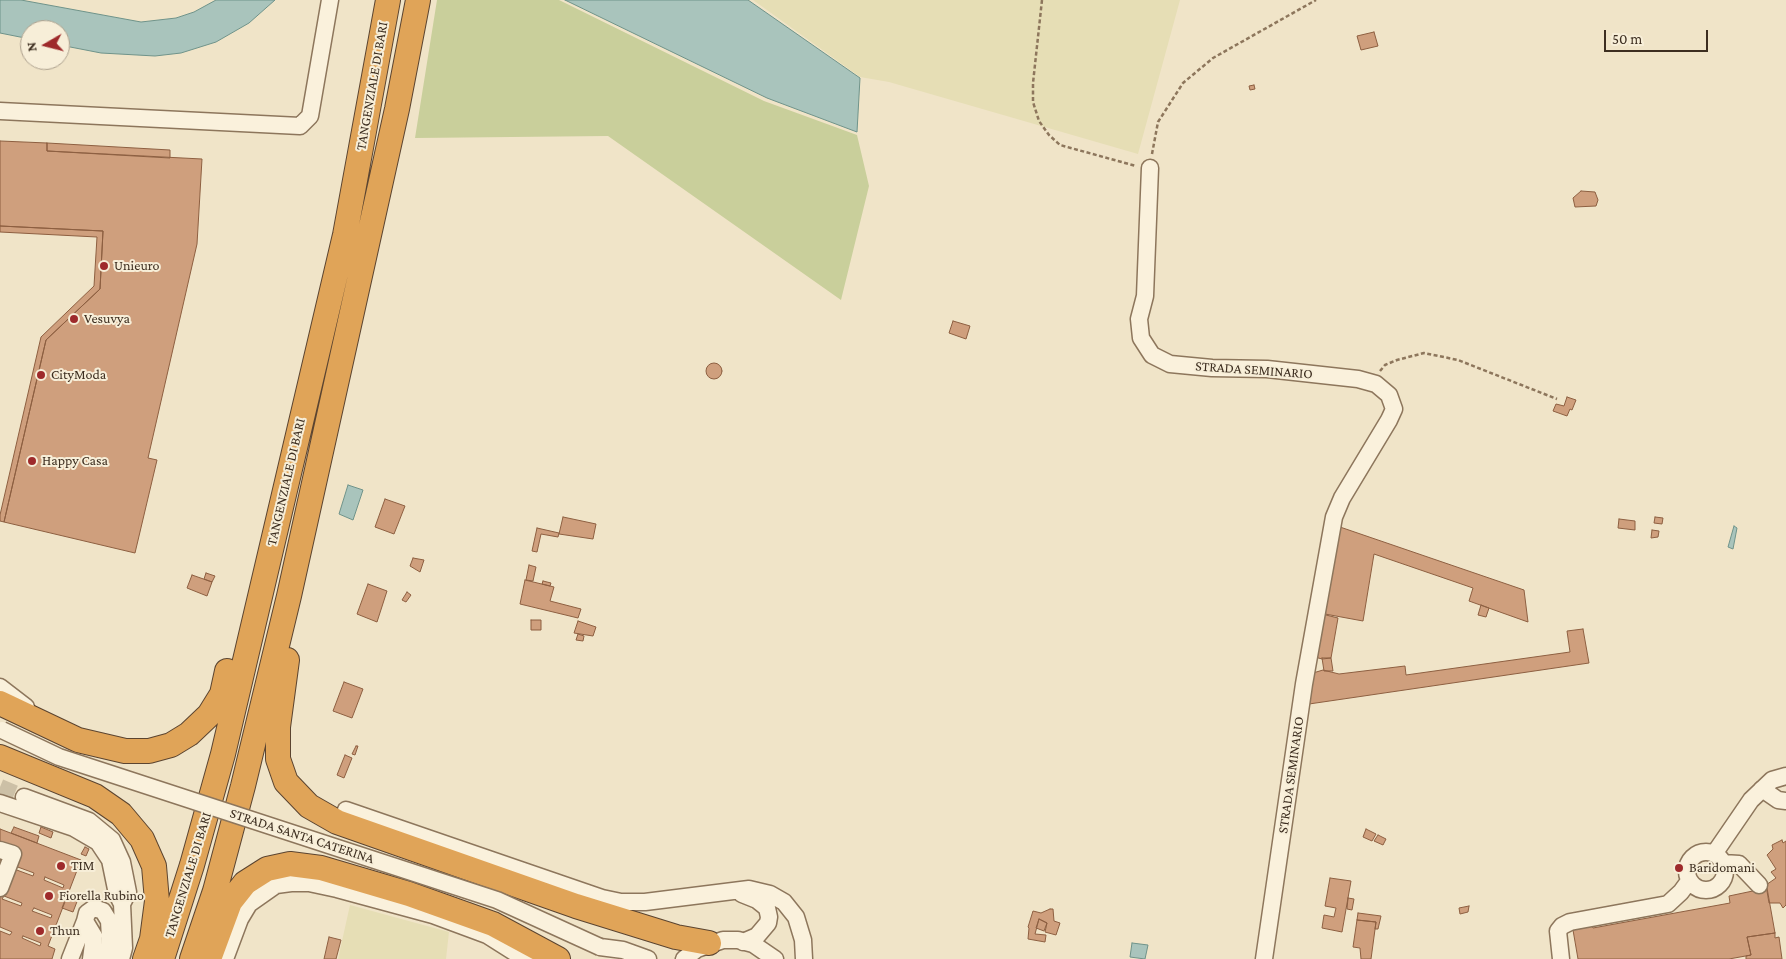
<!DOCTYPE html>
<style>
body{margin:0}
#map{position:relative;width:1786px;height:959px;overflow:hidden;background:#f0e4c8;font-family:"Crimson Pro",serif}
canvas{display:block}
.north{position:absolute;left:20px;top:20px;width:50px;height:50px;box-sizing:border-box;background:#f7eed8;border:1px solid #ada18e;border-radius:50%;rotate:262deg;font-size:14px;font-weight:700;line-height:20px;text-align:center;color:#3d2e20}
.north::after{content:'';display:block;margin:auto;width:18px;height:22px;background:#9e2a2b;clip-path:polygon(50% 0,100% 100%,50% 72%,0 100%)}
.scale{position:absolute;left:1604px;top:30px;width:104px;height:22px;box-sizing:border-box;border:2px solid #3d2e20;border-top:0;padding-left:6px;font-size:15px;line-height:18px;white-space:nowrap;color:#3d2e20;-webkit-text-stroke:4px #f7eed8;paint-order:stroke}
</style>
<div id="map">
<canvas width="1786" height="959"></canvas>
<div class="north">N</div>
<div class="scale">50 m</div>
</div>
<script>
const context = document.querySelector('canvas').getContext('2d');
context.lineJoin = 'round';
function fillPath(path, color) {
  context.fillStyle = color;
  context.fill(path, 'evenodd');
}
function shape(rows) {
  const path = new Path2D();
  for (const r of rows) {
    if (r.length === 3) {
      path.moveTo(r[0] + r[2], r[1]);
      path.arc(r[0], r[1], r[2], 0, 2 * Math.PI);
      continue;
    }
    path.moveTo(r[0], r[1]);
    for (let i = 2; i < r.length; i += 2) path.lineTo(r[i], r[i + 1]);
  }
  return path;
}
function stroke(path, color, width, dash) {
  context.strokeStyle = color;
  context.lineWidth = width;
  context.lineCap = dash ? 'butt' : 'round';
  context.setLineDash(dash || []);
  context.stroke(path);
}
function drawText(font, color, halo, rows, align = 'center') {
  context.font = font + ' "Crimson Pro",serif';
  context.lineWidth = 4;
  context.setLineDash([]);
  context.textBaseline = 'middle';
  context.strokeStyle = halo;
  context.fillStyle = color;
  for (const [text, x, y, turn = 0] of rows) {
    context.save();
    context.translate(x, y);
    context.rotate((+turn || 0) * Math.PI / 180);
    context.textAlign = isNaN(turn) ? turn : align;
    if (halo) context.strokeText(text, 0, 0);
    context.fillText(text, 0, 0);
    context.restore();
  }
}
fillPath(shape([
 [753,0,1180,0,1138,154,889,82,860,77],
 [350,905,449,932,446,959,338,959]
]), '#e6deb5');
fillPath(shape([
 [437,0,559,0,764,101,857,135,869,186,841,300,608,136,415,138]
]), '#c9cf9b');
const water = shape([
 [0,0,21,0,141,22,176,18,194,12,216,0,275,0,249,23,216,42,181,53,155,56,101,53,60,45,60,30,30,30,30,39,0,33,0,0],
 [565,0,748,0,860,78,857,132,767,98,565,0],
 [348,485,363,490,353,520,339,514,348,485],
 [1734,526,1737,528,1733,549,1728,547,1734,526],
 [1132,943,1148,945,1145,959,1130,957,1132,943]
]);
fillPath(water, '#a9c4bc');
stroke(water, '#6f938a', 1);
const building = shape([
 [1374,32,1378,46,1361,50,1357,36,1374,32],
 [1254,85,1255,89,1250,90,1249,86,1254,85],
 [0,141,47,143,47,151,202,159,197,244,148,458,157,460,135,553,4,522,46,340,100,289,103,231,0,226,0,141],
 [47,143,170,150,170,158,47,151,47,143],
 [1581,191,1595,192,1598,200,1596,206,1575,207,1573,198,1581,191],
 [0,226,103,231,100,289,46,340,4,522,0,521,0,515,41,337,94,286,97,237,0,232,0,226],
 [953,321,970,326,966,339,949,333,953,321],
 [714,371,8],
 [1567,397,1576,400,1572,410,1570,409,1567,416,1553,411,1556,404,1564,406,1567,397],
 [385,499,405,506,394,534,375,527,385,499],
 [563,517,596,524,593,539,559,534,563,517],
 [1655,517,1663,518,1662,524,1654,523,1655,517],
 [1619,519,1635,521,1635,530,1618,528,1619,519],
 [1337,526,1524,590,1528,622,1469,601,1473,588,1374,554,1363,621,1325,614,1337,526],
 [537,528,559,533,558,537,541,534,537,552,532,551,537,528],
 [1652,530,1659,531,1658,537,1651,538,1652,530],
 [413,558,424,560,420,572,410,566,413,558],
 [529,565,536,567,533,581,526,580,529,565],
 [206,573,215,576,212,582,204,579,206,573],
 [192,575,212,582,207,596,187,588,192,575],
 [525,580,554,587,550,601,581,609,578,618,520,604,525,580],
 [543,581,551,583,550,586,542,584,543,581],
 [368,584,387,591,377,622,357,614,368,584],
 [407,592,411,595,406,602,402,600,407,592],
 [1481,605,1489,608,1486,617,1478,615,1481,605],
 [1322,614,1338,618,1331,658,1322,659,1315,657,1322,614],
 [531,620,541,620,541,630,531,630,531,620],
 [578,621,596,627,593,636,574,633,578,621],
 [1583,629,1589,663,1309,704,1313,673,1323,670,1339,674,1405,666,1406,675,1570,652,1567,631,1583,629],
 [578,634,584,636,583,641,576,640,578,634],
 [1322,658,1331,658,1333,671,1324,671,1322,658],
 [344,682,363,689,352,718,333,711,344,682],
 [356,746,358,746,355,755,352,754,356,746],
 [345,755,352,758,344,778,337,775,345,755],
 [14,827,39,836,37,843,11,833,14,827],
 [41,827,53,832,51,838,39,833,41,827],
 [0,829,81,860,48,946,55,949,52,959,0,959,0,931,10,935,12,932,0,927,0,864,3,865,4,862,0,860,0,829],
 [15,866,34,873,33,876,14,869,15,866],
 [45,877,64,885,63,888,44,880,45,877],
 [4,896,22,903,21,906,2,899,4,896],
 [34,908,52,915,51,918,32,911,34,908],
 [23,936,41,943,40,946,22,938,23,936],
 [1366,829,1376,834,1372,841,1363,837,1366,829],
 [1378,835,1386,839,1383,845,1374,841,1378,835],
 [1782,840,1783,843,1786,841,1786,905,1783,908,1780,903,1769,903,1766,885,1776,878,1771,872,1776,869,1767,855,1773,849,1772,845,1782,840],
 [85,847,89,849,86,856,81,854,85,847],
 [1330,878,1351,881,1342,932,1322,928,1324,915,1334,917,1336,908,1325,906,1330,878],
 [1767,888,1775,933,1747,937,1751,955,1729,959,1578,959,1573,930,1592,926,1593,928,1730,903,1729,896,1767,888],
 [67,895,78,899,73,912,62,908,67,895],
 [1348,898,1354,899,1352,910,1347,909,1348,898],
 [1469,906,1468,912,1460,914,1459,908,1469,906],
 [1050,909,1053,909,1054,921,1060,923,1056,935,1045,932,1047,923,1039,919,1035,934,1046,935,1045,942,1028,939,1029,928,1028,927,1033,911,1041,913,1050,909],
 [1358,913,1381,916,1378,929,1375,929,1376,922,1357,920,1358,913],
 [1039,919,1047,923,1044,931,1036,928,1039,919],
 [1357,920,1376,922,1371,959,1361,959,1360,948,1353,947,1357,920],
 [1775,933,1775,938,1779,937,1782,959,1746,959,1746,956,1751,955,1747,937,1775,933],
 [329,937,341,940,336,959,324,959,329,937]
]);
fillPath(building, '#cf9f7d');
stroke(building, '#8d5f41', 1);
stroke(shape([
 [0,787,24,797]
]), '#ccc0a6', 16, [16, 8]);
const minor = shape([
 [0,111,300,126,310,116,330,0],
 [1150,168,1145,296,1139,319,1141,338,1152,355,1170,364,1212,368,1267,369,1358,379,1376,384,1389,395,1394,409,1389,420,1342,498,1334,517,1304,684,1264,959],
 [0,687,26,707],
 [1762,789,1778,800,1786,801],
 [24,797,89,821,112,840,122,862,128,892,122,904,124,948,121,959],
 [0,803,74,828,98,842,110,860,117,894,121,902],
 [346,810,602,898,621,902,645,902,749,889,770,894,784,902,796,917,803,940,804,959],
 [0,850,13,854,0,888],
 [1706,871,19],
 [1714,854,1751,800,1772,780,1786,776],
 [1723,863,1739,864,1759,885],
 [742,894,757,900,767,908,769,917,768,923,757,936,743,942],
 [600,947,623,950,648,959],
 [70,959,85,921],
 [91,959,94,936,85,921,87,913,94,908,103,911,109,921,110,938,107,959],
 [225,959,240,919,249,904,276,885,291,883,309,883,337,889,433,915,487,935,525,959],
 [684,959,697,949,723,940,738,940,753,944,775,959],
 [1561,959,1558,931,1562,926,1570,922,1668,904,1681,892,1689,881]
]);
const highway = shape([
 [287,660,278,727,278,759,286,782,309,806,337,822,576,906,676,937,709,943],
 [0,703,78,740,125,751,149,751,171,745,189,734,209,715,222,694,227,671],
 [0,757,95,796,121,814,142,839,154,866,157,901,152,939,145,959],
 [162,959,192,865,223,754,345,235,388,0],
 [192,959,215,891,243,786,289,596,397,109,418,0],
 [209,959,230,902,245,883,267,869,290,864,321,868,409,894,493,924,558,959]
]);
stroke(minor, '#8d765c', 19);
stroke(highway, '#5b4430', 26);
stroke(shape([
 [1042,0,1033,83,1033,102,1039,121,1049,135,1060,145,1136,166],
 [1152,154,1158,122,1183,83,1213,58,1316,0],
 [1380,371,1385,365,1397,360,1424,353,1458,360,1557,399]
]), '#8d765c', 2.5, [4, 2.5]);
stroke(minor, '#faf1dc', 16);
stroke(highway, '#e0a458', 24);
const minorBridge = shape([
 [2,730,59,757,497,900,600,947]
]);
stroke(minorBridge, '#8d765c', 19, []);
stroke(minorBridge, '#faf1dc', 16);
for (const [x, y, r, color] of [
 [104,266,5,"#9e2a2b"],
 [74,319,5,"#9e2a2b"],
 [41,375,5,"#9e2a2b"],
 [32,461,5,"#9e2a2b"],
 [61,866,5,"#9e2a2b"],
 [1679,868,5,"#9e2a2b"],
 [49,896,5,"#9e2a2b"],
 [40,931,5,"#9e2a2b"]
]) {
  const dot = new Path2D();
  dot.arc(x, y, r, 0, 2 * Math.PI);
  context.fillStyle = color;
  context.fill(dot);
  stroke(dot, '#f7eed8', 2);
}
drawText('14px', '#3d2e20', '#f7eed8', [
 ["TANGENZIALE DI BARI",372,86,-80],
 ["STRADA SEMINARIO",1254,370,4],
 ["TANGENZIALE DI BARI",286,482,-77],
 ["STRADA SEMINARIO",1291,775,-82],
 ["STRADA SANTA CATERINA",302,836,18],
 ["TANGENZIALE DI BARI",188,875,-73]
]);
drawText('14px', '#3d2e20', '#f7eed8', [
 ["Unieuro",114,266],
 ["Vesuvya",84,319],
 ["CityModa",51,375],
 ["Happy Casa",42,461],
 ["TIM",71,866],
 ["Baridomani",1689,868],
 ["Fiorella Rubino",59,896],
 ["Thun",50,931]
], 'left');
</script>
